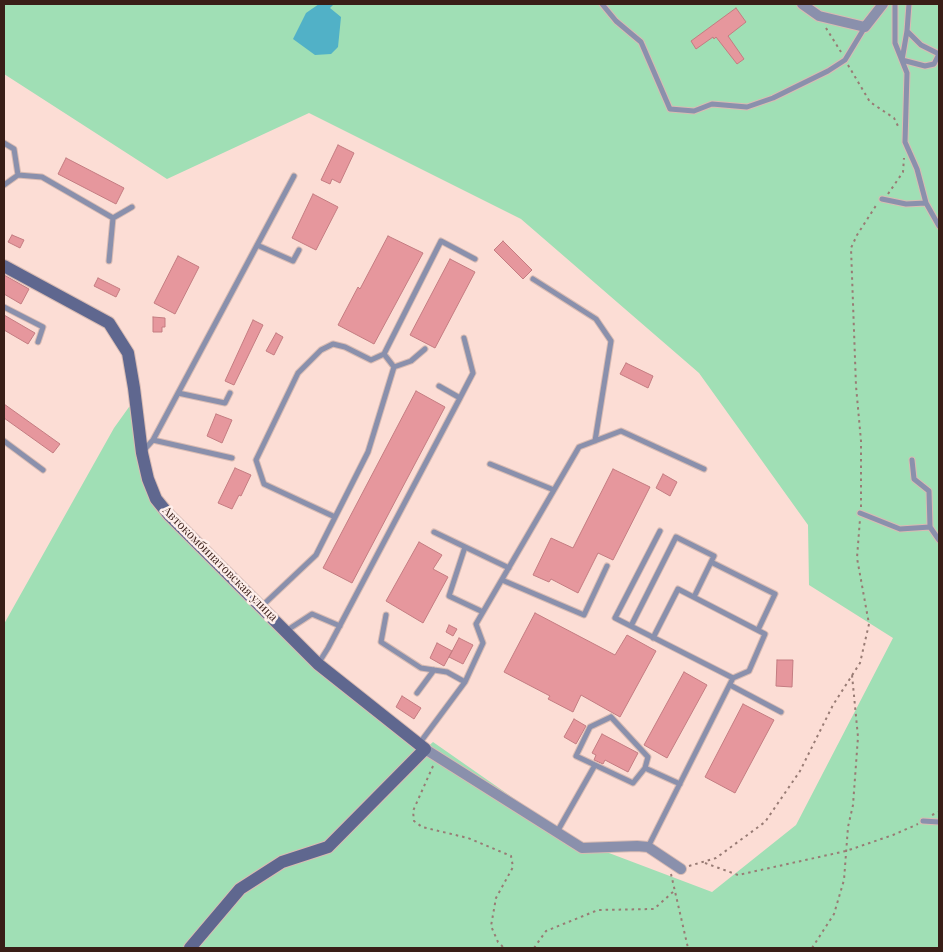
<!DOCTYPE html>
<meta charset="utf-8">
<style>
body{margin:0}
#map{position:relative;width:943px;height:952px;overflow:hidden;background:#fcddd5;font-family:"Playfair Display",serif}
canvas{display:block}
.frame{position:absolute;inset:0;border:5px solid #391e17;pointer-events:none}
</style>
<div id="map">
<canvas width="943" height="952"></canvas>
<div class="frame"></div>
</div>
<script>
const context = document.querySelector('canvas').getContext('2d');
context.lineJoin = 'round';
function fillPath(path, color) {
  context.fillStyle = color;
  context.fill(path, 'evenodd');
}
function shape(rows) {
  const path = new Path2D();
  for (const r of rows) {
    path.moveTo(r[0], r[1]);
    for (let i = 2; i < r.length; i += 2) path.lineTo(r[i], r[i + 1]);
  }
  return path;
}
function stroke(path, color, width, dash) {
  context.strokeStyle = color;
  context.lineWidth = width;
  context.lineCap = dash ? 'butt' : 'round';
  context.setLineDash(dash || []);
  context.stroke(path);
}
function drawText(font, color, halo, rows, align = 'center') {
  context.font = font + ' "Playfair Display",serif';
  context.lineWidth = 5;
  context.setLineDash([]);
  context.textBaseline = 'middle';
  context.strokeStyle = halo;
  context.fillStyle = color;
  for (const [text, x, y, turn = 0] of rows) {
    context.save();
    context.translate(x, y);
    context.rotate((+turn || 0) * Math.PI / 180);
    context.textAlign = isNaN(turn) ? turn : align;
    if (halo) context.strokeText(text, 0, 0);
    context.fillText(text, 0, 0);
    context.restore();
  }
}
fillPath(shape([
 [4,4,939,4,939,948,4,948,4,624,114,428,129,407,136,405,156,499,318,664,425,749,433,742,572,839,712,892,796,825,893,638,809,585,808,525,699,373,521,219,309,113,167,179,4,74]
]), '#a0dfb5');
fillPath(shape([
 [319,4,334,4,330,8,341,17,338,47,331,54,315,55,293,39,306,13]
]), '#51b1c7');
const building = shape([
 [736,8,746,22,728,36,744,59,737,64,716,37,714,39,713,37,696,49,691,41,736,8],
 [338,145,354,153,340,183,332,179,330,184,321,180,338,145],
 [66,158,124,188,116,204,58,174,66,158],
 [313,194,338,207,316,250,292,238,313,194],
 [12,235,24,240,20,248,8,242,12,235],
 [388,236,423,253,374,344,338,325,358,287,360,289,388,236],
 [503,241,532,270,523,279,494,250,503,241],
 [178,256,199,267,175,314,154,303,178,256],
 [450,259,475,272,435,348,410,335,450,259],
 [4,275,29,289,21,304,4,294,4,275],
 [98,278,120,289,116,297,94,286,98,278],
 [4,315,35,333,28,344,4,330,4,315],
 [153,317,165,318,165,327,162,327,162,332,153,332,153,317],
 [253,320,263,325,234,385,225,381,253,320],
 [276,333,283,337,274,355,266,351,276,333],
 [626,363,653,376,648,388,620,374,626,363],
 [416,391,445,407,352,583,323,568,416,391],
 [4,404,60,444,53,453,4,418,4,404],
 [216,414,232,420,222,443,207,436,216,414],
 [235,468,251,475,241,496,239,495,232,509,218,503,235,468],
 [613,469,650,487,613,560,598,553,578,593,551,579,549,582,533,575,551,538,573,548,613,469],
 [663,474,677,482,670,496,656,488,663,474],
 [419,542,442,555,433,569,448,577,423,623,386,601,419,542],
 [535,613,615,655,627,635,656,651,620,717,581,695,573,712,548,699,550,696,504,672,535,613],
 [449,625,457,629,453,636,446,632,449,625],
 [459,638,473,645,463,664,449,657,459,638],
 [437,643,452,651,444,666,430,658,437,643],
 [777,660,793,660,792,687,776,686,777,660],
 [684,672,707,685,667,758,644,745,684,672],
 [402,696,421,708,414,719,396,707,402,696],
 [743,704,774,720,735,793,705,777,743,704],
 [574,719,586,726,576,744,564,737,574,719],
 [602,734,638,753,628,772,605,760,603,764,594,760,596,755,592,753,602,734]
]);
fillPath(building, '#e6979d');
stroke(building, '#c47c81', 1);
const lane = shape([
 [602,4,616,21,641,42,670,109,694,111,712,104,747,107,773,98,828,71,845,60,865,27],
 [895,4,895,43,907,73,905,142,917,169,926,203,939,226],
 [907,31,921,45,939,54,934,64,925,66,902,60,907,31,909,4],
 [4,143,14,149,18,175,42,177,113,218,109,261],
 [4,185,18,175],
 [882,199,906,204,926,203],
 [113,218,132,207],
 [257,245,293,261,299,250],
 [533,279,596,319,611,341,595,441],
 [4,307,43,327,38,342],
 [394,367,411,361,425,349],
 [439,386,460,398,473,373,464,338],
 [178,393,225,403,230,393],
 [153,440,232,458],
 [4,441,43,470],
 [144,450,153,440,294,176],
 [912,460,914,479,929,491,930,527,939,540],
 [490,464,554,490],
 [860,513,900,529,930,527],
 [335,517,264,484,256,460,298,373,321,350,333,344,345,347,371,360,384,354],
 [434,532,509,568],
 [465,547,449,596,483,612],
 [711,562,775,594,758,630],
 [502,580,584,615,607,566],
 [262,606,316,555,368,452,394,367,384,354,441,241,475,259],
 [386,615,381,642,421,668,447,672,465,682],
 [631,626,676,537,714,556,694,597],
 [286,631,312,614,340,626],
 [653,638,678,589,765,634,749,671,733,678],
 [318,664,328,648,460,398],
 [730,685,781,712],
 [417,693,434,670],
 [611,717,648,757,645,768,633,783,576,756,590,727,611,717],
 [419,744,465,682,483,643,476,624,579,447,621,431,704,469],
 [645,768,680,784],
 [923,821,939,822],
 [557,832,595,765],
 [648,847,733,678,615,618,660,531]
]);
const street = shape([
 [802,4,819,16,865,27,883,4],
 [425,749,582,848,637,846,648,847,681,869]
]);
const secondary = shape([
 [4,266,109,323,128,353,134,388,142,453,148,479,156,499,169,515,318,664,425,749,328,847,282,862,240,889,190,948]
]);
stroke(lane, '#d9bbb3', 7);
stroke(street, '#d9bbb3', 12);
stroke(secondary, '#d9bbb3', 14);
stroke(shape([
 [826,28,841,52],
 [848,65,870,102,894,118,898,126],
 [888,194,903,172,904,158],
 [861,507,861,441,856,386,851,248,857,235,877,204],
 [433,766,413,811,414,821,422,827,468,838,511,856,513,867,496,898,491,926,498,942,504,948],
 [932,815,939,812],
 [705,863,738,875,846,851,893,835,918,824],
 [689,866,716,858,765,822,800,771,833,705,860,663,869,624,857,558,860,519],
 [671,874,688,948],
 [534,948,546,931,598,910,654,909,674,891],
 [812,948,834,914,844,880,848,827,853,805,858,737,852,675]
]), '#987b74', 2, [2.5, 4]);
stroke(lane, '#8a90ac', 5);
stroke(street, '#8a90ac', 10);
stroke(secondary, '#5f678f', 12);
drawText('12px', '#391e17', '#feeeea', [
 ["Автокомбинатовская улица",220,564,45]
]);
</script>
